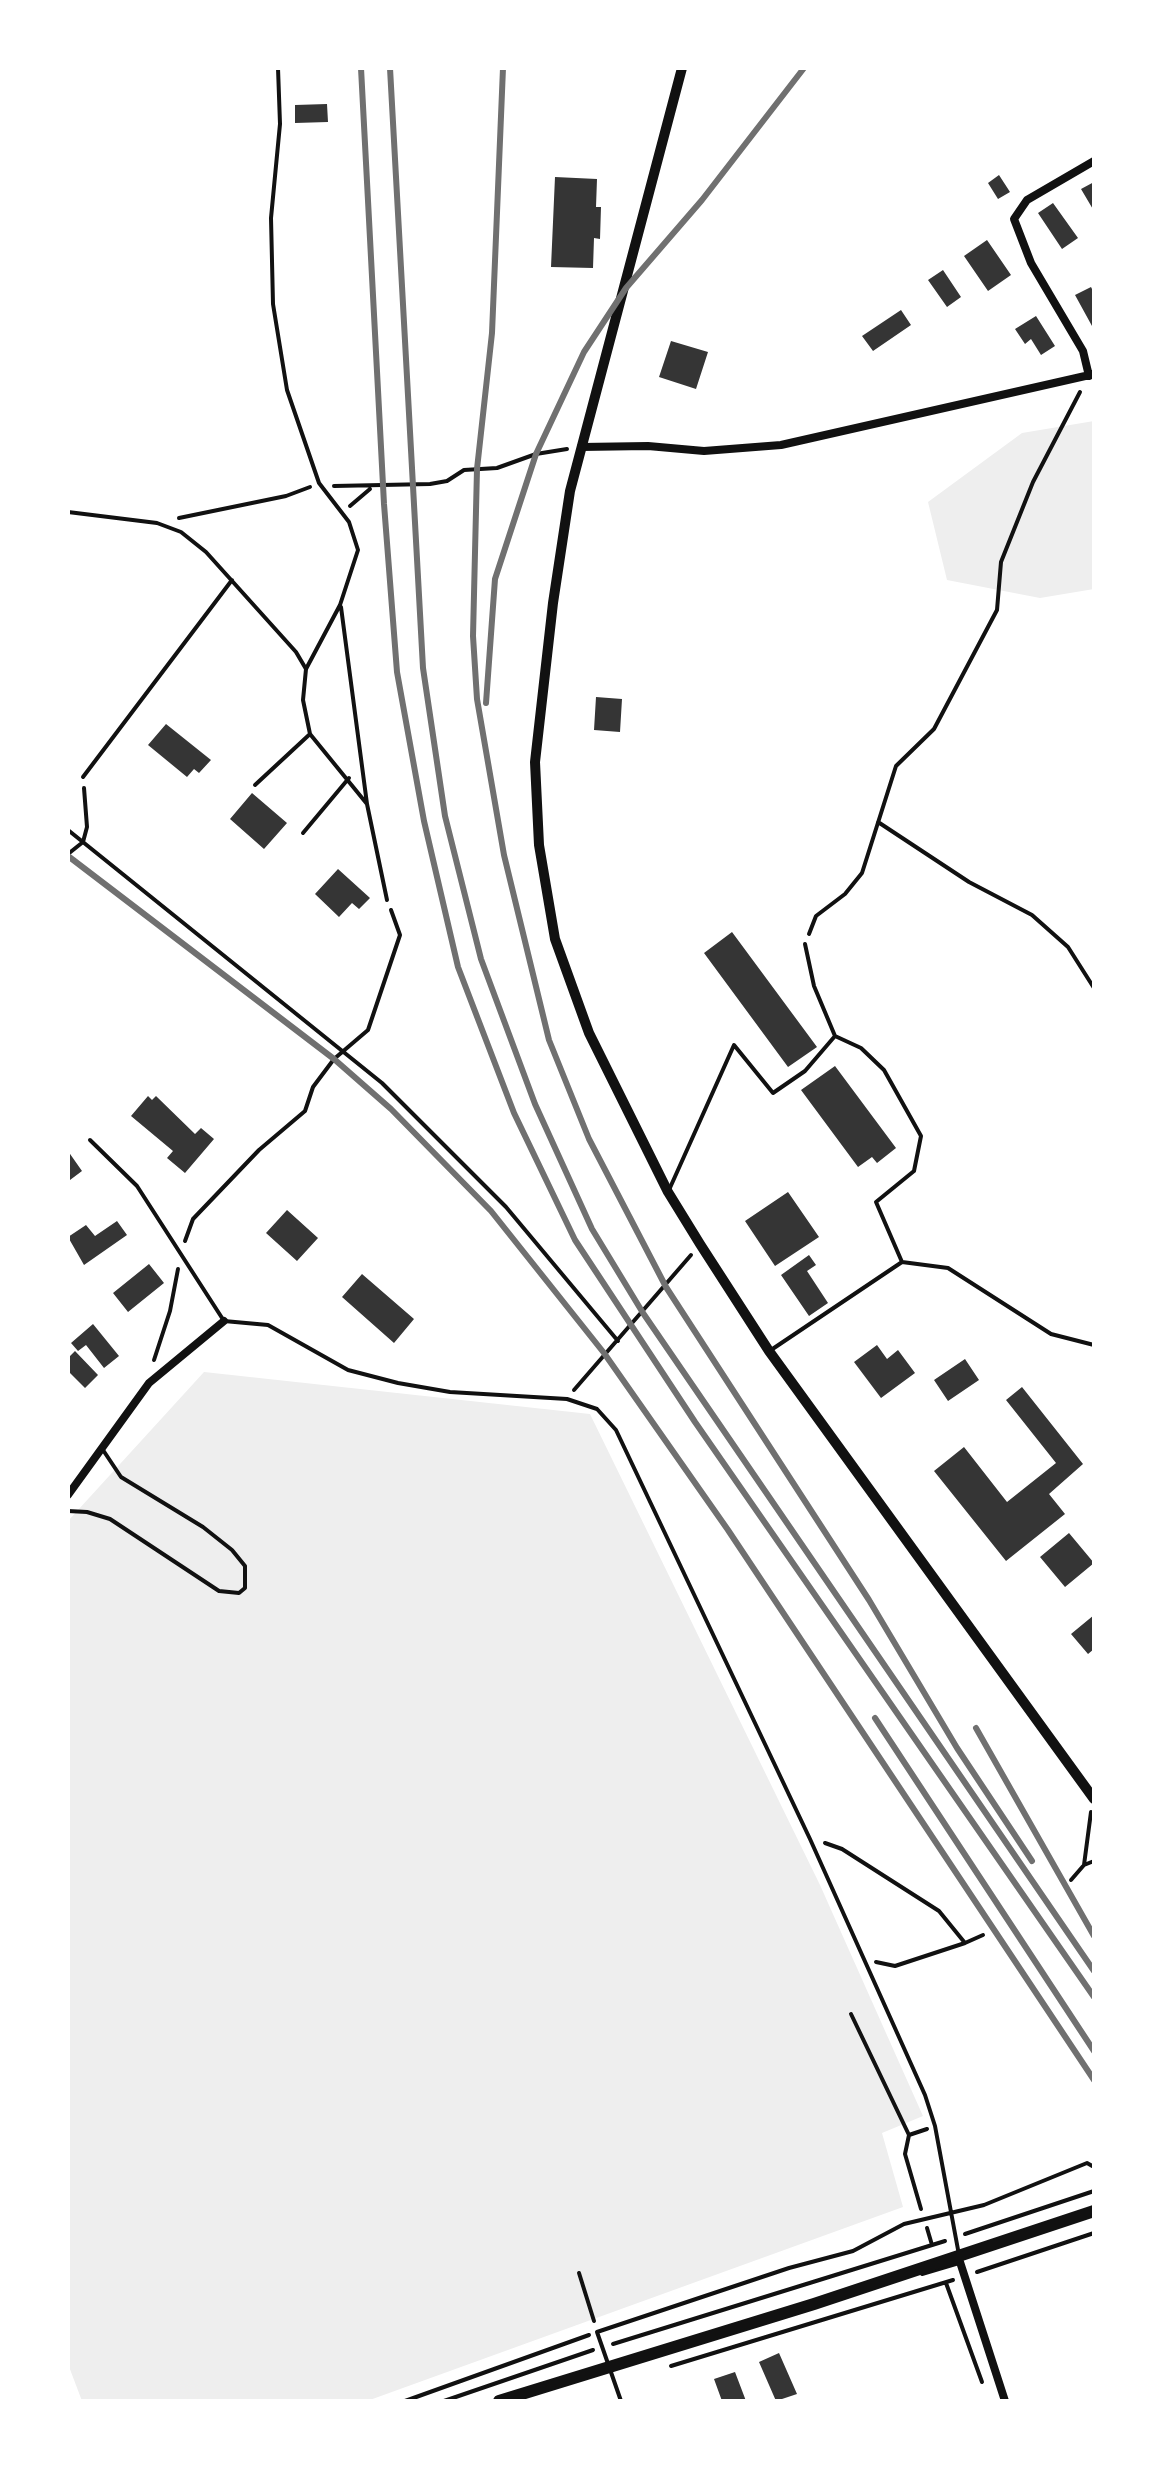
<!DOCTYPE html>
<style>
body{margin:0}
#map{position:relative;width:1162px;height:2469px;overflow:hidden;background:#fff;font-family:Inter,sans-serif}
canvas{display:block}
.frame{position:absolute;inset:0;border:70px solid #fff;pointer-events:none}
</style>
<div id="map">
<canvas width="1162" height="2469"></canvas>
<div class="frame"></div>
</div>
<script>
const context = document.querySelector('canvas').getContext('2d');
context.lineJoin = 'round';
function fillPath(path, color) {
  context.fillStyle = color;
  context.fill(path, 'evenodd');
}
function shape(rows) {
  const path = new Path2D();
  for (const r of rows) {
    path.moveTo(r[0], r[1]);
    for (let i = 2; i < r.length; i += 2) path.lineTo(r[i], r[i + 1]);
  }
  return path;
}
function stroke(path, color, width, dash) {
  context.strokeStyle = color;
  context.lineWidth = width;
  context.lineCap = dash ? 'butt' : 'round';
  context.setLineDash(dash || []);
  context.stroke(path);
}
fillPath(shape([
 [1094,421,1094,589,1040,598,947,580,928,502,1022,433],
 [204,1372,590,1414,820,1885,923,2116,882,2133,903,2207,367,2401,82,2401,68,2364,68,1521]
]), '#eee');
fillPath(shape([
 [327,104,328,122,295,123,295,105],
 [999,175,1010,192,998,199,988,183],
 [555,177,597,179,596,207,601,207,600,239,594,238,593,268,551,267],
 [1094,182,1094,211,1081,189],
 [1053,203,1078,238,1062,249,1038,213],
 [987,240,1011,275,988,291,964,256],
 [943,270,961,297,947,307,928,280],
 [1091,287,1094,293,1092,326,1075,295],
 [901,310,911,325,873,351,862,336],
 [1036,316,1055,346,1041,355,1031,339,1025,344,1015,329],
 [671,341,708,352,696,389,659,377],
 [596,697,622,699,620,732,594,730],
 [166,724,211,760,199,773,194,769,187,777,148,745],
 [252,793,287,823,264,849,230,819],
 [338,869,370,898,359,909,352,903,339,917,315,894],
 [732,932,817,1047,788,1067,704,953],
 [835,1066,896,1148,877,1163,872,1157,858,1167,801,1090],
 [148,1096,152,1100,156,1096,195,1134,201,1128,214,1139,185,1173,167,1158,173,1151,131,1116],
 [68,1151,82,1171,70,1180,68,1178],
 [788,1192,819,1237,775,1266,745,1221],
 [287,1210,318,1238,297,1261,266,1233],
 [117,1221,127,1235,84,1265,68,1237,86,1225,95,1236],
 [809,1255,816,1265,807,1271,828,1303,809,1316,781,1275],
 [149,1264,164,1283,128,1312,113,1293],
 [362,1274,414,1319,394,1343,342,1297],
 [93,1324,119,1356,104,1368,86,1345,78,1351,71,1343],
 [877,1345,887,1359,898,1350,915,1373,881,1398,854,1362],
 [75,1351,98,1375,85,1388,68,1371,68,1358],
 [965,1359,979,1380,948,1401,934,1380],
 [1022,1387,1083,1464,1049,1494,1065,1514,1006,1561,934,1471,964,1447,1007,1502,1056,1463,1006,1400],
 [1069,1533,1094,1563,1065,1587,1040,1557],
 [1094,1615,1094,1649,1088,1654,1071,1634],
 [779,2353,797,2394,776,2401,759,2362],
 [735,2372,746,2401,722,2401,714,2379]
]), '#353535');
stroke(shape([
 [334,486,430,484,447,481,464,470,497,468,536,454,567,449],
 [350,506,370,489],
 [179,518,286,496,310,487],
 [878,822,969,882,1032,915,1068,947,1094,988],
 [68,830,382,1083,506,1207,618,1341],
 [68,854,83,842,87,827,84,788],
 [809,934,816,916,845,894,862,873,896,766,934,729,997,610,1001,562,1033,482,1080,392],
 [185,1241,193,1219,259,1150,305,1111,313,1087,334,1059,368,1030,400,935,391,910],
 [154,1360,170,1311,178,1269],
 [574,1390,691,1255],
 [825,1843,842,1849,939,1911,965,1943,983,1935],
 [1084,1865,1094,1861],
 [1071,1880,1084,1865,1091,1812],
 [876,1962,895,1966,965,1943],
 [851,2014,909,2135],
 [921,2209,905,2154,909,2135,927,2129],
 [927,2228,932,2245],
 [965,2234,1094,2191],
 [977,2272,1094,2233],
 [579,2273,594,2321],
 [946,2283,982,2382],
 [613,2344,945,2241],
 [671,2366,953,2280],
 [405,2401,589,2335],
 [444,2401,593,2350]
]), '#111', 4);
stroke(shape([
 [278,68,280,124,271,218,273,304,287,390,319,483,349,522,358,550,340,605,306,669],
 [68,512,157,523,181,532,206,552,296,652,306,669,303,700,310,734,255,785],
 [341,607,367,804],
 [310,734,367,804,387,900],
 [83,777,232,580],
 [303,833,349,778],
 [805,944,814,986,835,1036,861,1048,884,1070,921,1136,914,1171,876,1202,902,1262],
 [90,1140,137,1186,224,1321,268,1325,348,1370,398,1383,450,1392,567,1399,597,1409,616,1430,810,1839,925,2095,935,2126,959,2255],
 [669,1190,734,1045,773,1093,805,1071,835,1036],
 [771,1350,902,1262,948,1268,1051,1334,1094,1345],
 [68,1511,87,1512,110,1519,219,1591,239,1593,245,1588,245,1566,232,1550,203,1527,121,1477,103,1450],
 [922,2274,959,2263],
 [621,2401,597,2332,789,2268,853,2251,904,2224,984,2205,1087,2163,1094,2167]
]), '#111', 4);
stroke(shape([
 [1089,376,1083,351,1031,263,1014,219,1027,200,1094,161],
 [581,447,648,446,704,451,781,445,1094,374],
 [68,1495,149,1383,224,1321],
 [960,2262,1005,2401]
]), '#111', 8);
stroke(shape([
 [682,68,570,491,553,603,535,762,539,845,555,939,589,1033,668,1192,700,1244,769,1351,1094,1799]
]), '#111', 10);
stroke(shape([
 [499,2401,814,2304,1094,2211]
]), '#111', 12);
stroke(shape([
 [361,68,384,504,397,672,424,821,458,967,514,1113,575,1240,695,1422,1094,1997],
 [390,68,423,668,445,816,481,959,535,1104,592,1229,643,1313,1094,1971],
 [503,68,492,333,477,469,473,636,477,699,504,855,549,1040,589,1139,666,1287,869,1600,957,1748,1032,1861],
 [486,703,495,579,536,454,584,352,626,288,702,200,804,68],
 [68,856,334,1059,391,1109,491,1211,604,1353,728,1530,1094,2080],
 [875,1718,1094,2051],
 [976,1728,1094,1936]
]), '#707070', 6);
</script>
